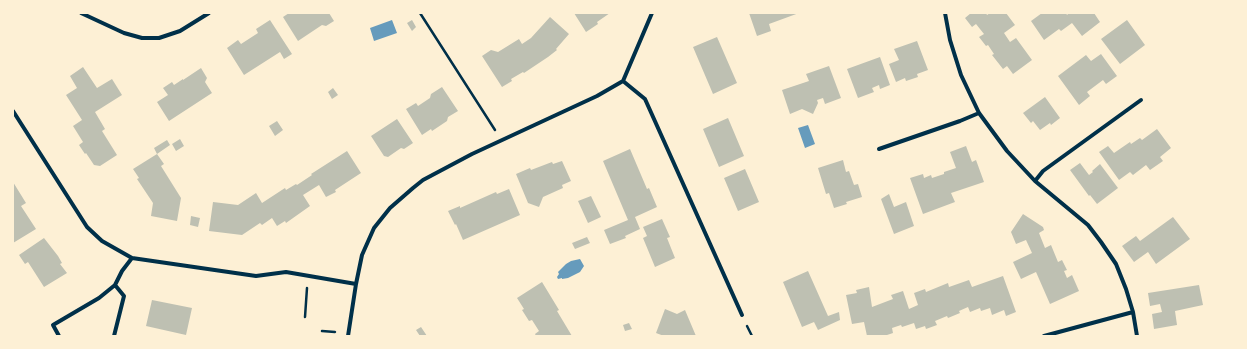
<!DOCTYPE html>
<style>
body{margin:0}
#map{position:relative;width:1247px;height:349px;overflow:hidden;background:#fdf0d5;font-family:"Exo 2",sans-serif}
canvas{display:block}
.frame{position:absolute;inset:0;border:14px solid #fdf0d5;pointer-events:none}
</style>
<div id="map">
<canvas width="1247" height="349"></canvas>
<div class="frame"></div>
</div>
<script>
const context = document.querySelector('canvas').getContext('2d');
context.lineJoin = 'round';
function fillPath(path, color) {
  context.fillStyle = color;
  context.fill(path, 'evenodd');
}
function shape(rows) {
  const path = new Path2D();
  for (const r of rows) {
    path.moveTo(r[0], r[1]);
    for (let i = 2; i < r.length; i += 2) path.lineTo(r[i], r[i + 1]);
  }
  return path;
}
function stroke(path, color, width, dash) {
  context.strokeStyle = color;
  context.lineWidth = width;
  context.lineCap = dash ? 'butt' : 'round';
  context.setLineDash(dash || []);
  context.stroke(path);
}
fillPath(shape([
 [392,20,397,33,374,41,370,28],
 [808,125,815,144,805,148,798,128],
 [580,259,584,266,580,272,568,278,562,279,562,278,558,279,557,277,559,274,558,272,566,264,571,261]
]), '#669bbc');
fillPath(shape([
 [289,13,329,13,334,21,326,26,322,25,298,41,283,17],
 [574,13,610,13,597,22,598,24,586,32],
 [749,13,799,13,769,24,771,31,757,36],
 [971,13,986,13,987,15,990,13,1006,13,1015,25,1004,33,1010,42,1016,38,1032,60,1013,74,1007,66,1003,69,992,55,994,54,988,45,986,46,979,37,984,34,976,24,972,27,965,18],
 [1042,13,1066,13,1067,15,1069,13,1094,13,1100,22,1082,36,1072,23,1061,31,1059,29,1044,40,1031,21],
 [550,17,569,34,556,49,557,50,548,57,524,73,523,72,511,79,512,81,502,87,482,56,491,50,498,52,519,39,522,44,531,38],
 [270,20,292,54,284,59,280,52,244,75,227,48,238,40,241,44,258,33,256,29],
 [412,20,416,27,412,31,407,23],
 [1127,20,1145,45,1120,64,1101,39],
 [717,37,737,83,713,94,693,47],
 [917,41,928,70,917,74,918,77,906,81,905,78,896,82,889,64,899,60,894,49],
 [1101,54,1117,76,1106,84,1103,80,1087,92,1090,96,1079,105,1058,76,1086,55,1091,61],
 [880,57,890,85,880,89,879,85,872,88,874,92,858,98,847,69],
 [829,66,841,98,825,104,823,98,817,100,818,103,813,114,802,109,790,114,782,90,809,81,806,74],
 [83,67,97,88,112,79,122,95,95,112,105,129,102,131,117,155,100,166,94,165,86,153,85,154,79,145,83,142,73,126,82,120,66,95,77,88,70,76],
 [201,68,207,78,205,82,212,93,169,121,157,102,168,95,163,88,172,82,174,85,183,79,183,80],
 [442,87,458,111,448,117,447,121,432,131,431,129,422,135,406,109,416,103,418,106,430,98,431,94],
 [333,88,338,95,332,99,328,92],
 [1045,97,1060,118,1051,125,1050,123,1040,130,1033,121,1031,123,1023,113],
 [728,118,744,156,719,167,703,129],
 [397,119,413,143,404,149,401,148,388,157,384,156,371,136],
 [277,121,283,130,275,136,269,126],
 [1157,129,1171,148,1160,157,1163,161,1150,170,1146,165,1133,175,1130,172,1119,180,1099,152,1108,146,1114,153,1130,142,1131,144,1140,138,1142,140],
 [180,139,184,146,176,151,172,144],
 [167,140,170,145,157,154,154,148],
 [966,146,972,162,976,160,984,182,951,193,955,202,923,214,910,178,923,174,924,178,931,175,932,178,944,174,944,172,956,168,950,152],
 [630,149,647,189,649,188,657,207,635,217,640,229,625,236,626,238,610,244,604,230,628,220,603,161],
 [347,151,361,173,335,190,336,192,326,197,319,185,303,195,310,206,286,223,285,221,277,226,272,218,262,225,260,223,242,235,209,231,213,202,238,205,256,193,262,203,285,188,286,190,296,184,297,185,312,175,311,174],
 [157,154,164,164,161,166,181,198,177,221,151,216,153,203,137,179,139,178,133,169],
 [843,160,846,172,849,171,854,185,858,184,862,197,846,202,847,204,834,208,829,193,826,194,818,168],
 [562,161,571,181,562,185,563,188,543,197,539,207,528,203,516,174,530,168,531,170,552,162,553,164],
 [1080,163,1089,175,1093,172,1092,171,1100,164,1118,188,1097,204,1090,195,1089,196,1070,170],
 [745,169,759,202,738,211,724,178],
 [13,182,26,203,21,206,36,229,13,243],
 [509,189,520,215,463,240,456,224,455,225,448,211,460,206,460,208,496,192,497,194],
 [889,194,894,207,906,202,914,226,894,234,881,199],
 [591,196,601,217,588,223,578,201],
 [1023,214,1043,227,1044,230,1039,233,1045,248,1051,245,1058,262,1062,260,1067,270,1064,271,1067,278,1072,275,1079,291,1050,304,1036,272,1021,279,1013,262,1032,253,1026,240,1016,244,1011,232],
 [191,216,200,218,198,227,190,225],
 [1173,217,1190,239,1156,264,1148,252,1134,262,1122,246,1136,236,1140,241],
 [662,219,670,237,667,238,675,258,655,267,643,238,647,236,643,227],
 [587,237,590,243,575,249,572,243],
 [44,238,58,256,62,263,60,264,67,273,44,287,28,262,25,264,19,255],
 [808,271,828,316,839,312,840,320,818,330,814,322,802,327,783,282],
 [1003,276,1016,312,1006,316,1004,310,992,315,990,308,981,311,980,308,970,312,968,307,959,311,960,313,948,318,947,316,935,321,937,325,926,329,925,326,916,329,914,323,902,327,901,325,892,328,893,333,884,336,867,336,864,322,852,324,846,295,857,293,856,290,869,287,872,307,893,299,891,295,903,291,909,309,918,305,914,293,925,289,926,292,948,283,949,287,969,280,972,287],
 [542,282,559,310,557,311,572,336,536,336,535,334,539,331,532,320,529,321,522,310,524,309,517,298],
 [1199,285,1203,305,1175,311,1177,325,1154,329,1152,314,1162,312,1160,304,1150,306,1148,293],
 [152,300,192,308,186,335,146,326],
 [665,309,677,314,685,310,696,336,664,336,656,333],
 [629,323,632,329,625,331,623,325],
 [421,327,427,336,420,336,416,330]
]), '#bec0b2');
stroke(shape([
 [420,13,495,130],
 [305,317,307,288],
 [747,326,752,336],
 [322,331,335,332]
]), '#003049', 2.5);
stroke(shape([
 [81,13,124,33,142,38,159,38,180,31,209,13],
 [945,13,950,40,961,75,979,113,1007,151,1035,181,1088,225,1101,242,1116,264,1126,289,1133,312,1137,336],
 [623,81,645,99,742,315],
 [13,111,87,227,102,241,132,258,256,276,286,272,356,284,362,255,374,228,390,208,413,188,423,180,472,154,597,96,623,81,652,13],
 [879,149,960,121,979,113],
 [1035,181,1043,171,1141,100],
 [59,336,53,325,99,298,115,285,122,271,132,258],
 [114,336,124,296,115,285],
 [348,336,356,284],
 [1044,336,1133,312]
]), '#003049', 4);
</script>
